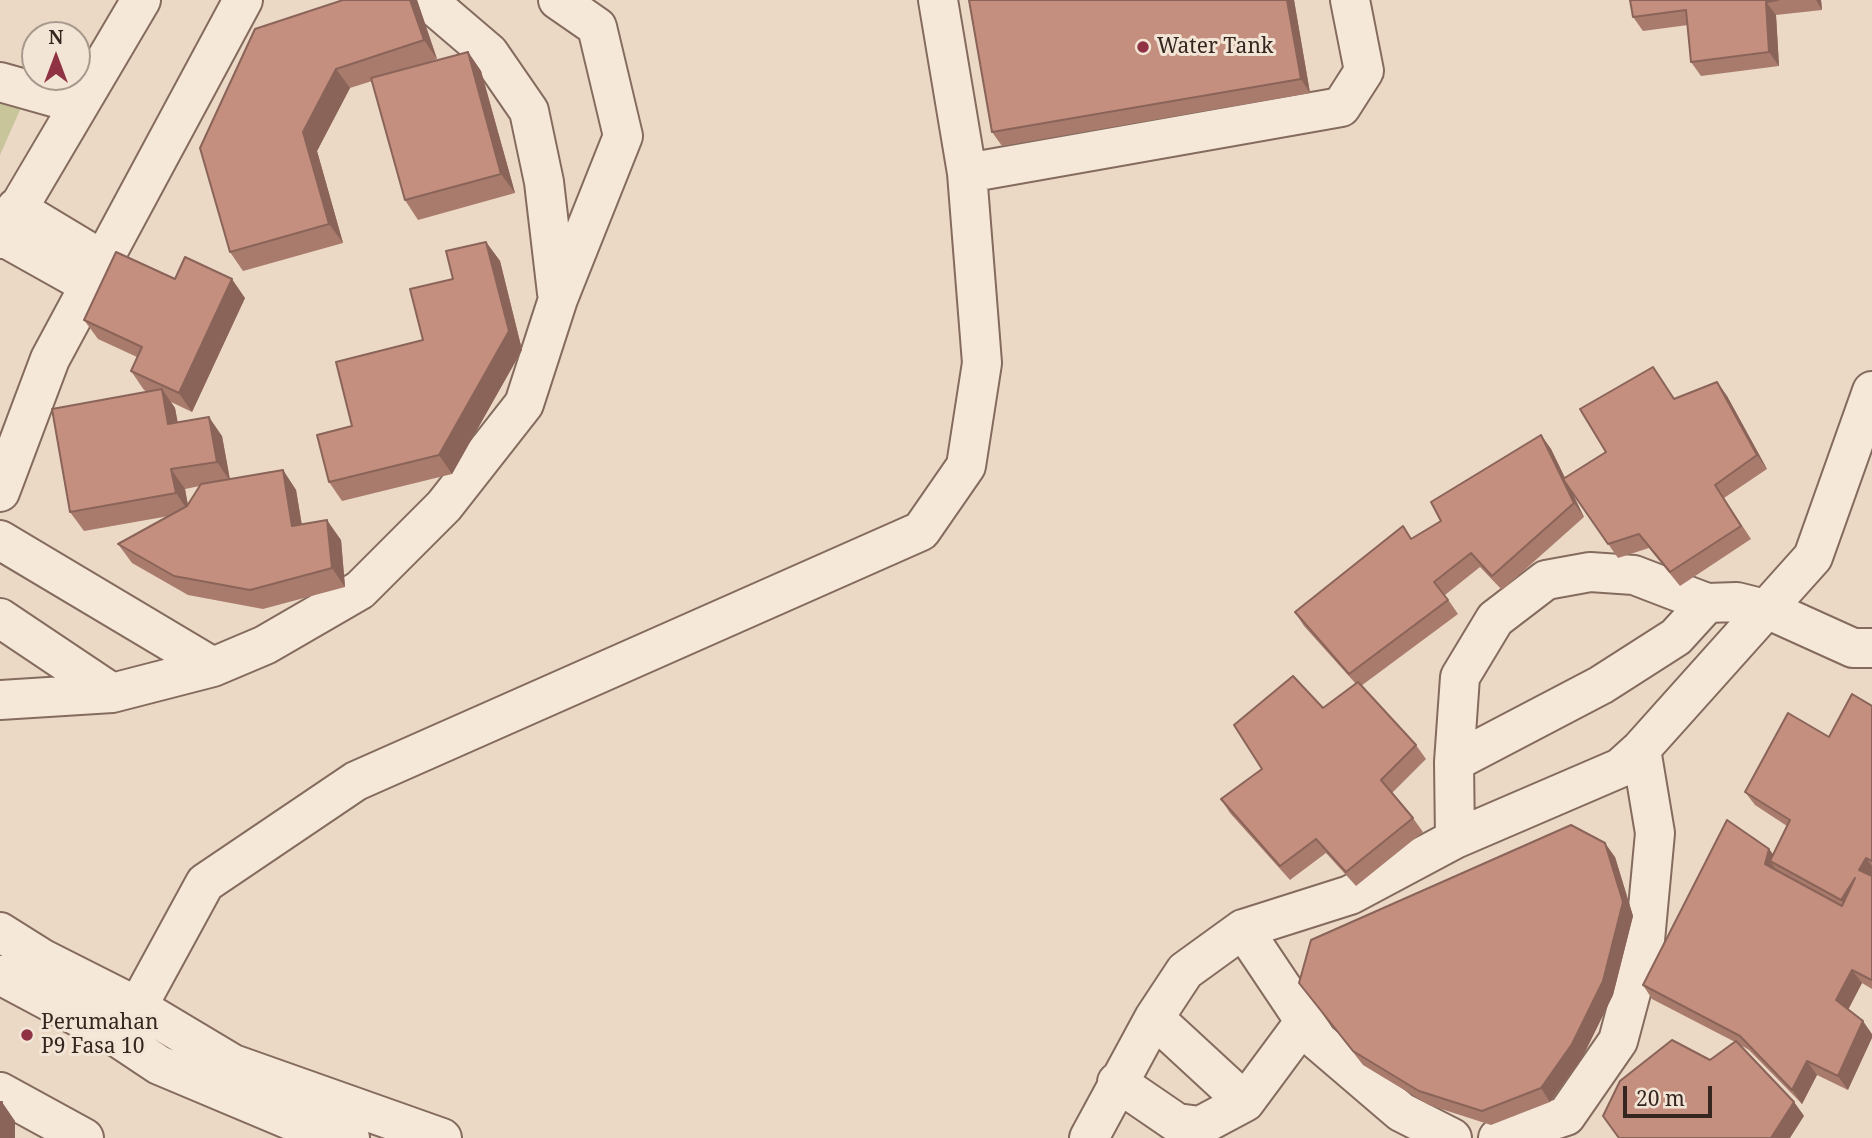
<!DOCTYPE html>
<style>
body{margin:0}
#map{position:relative;width:1872px;height:1138px;overflow:hidden;background:#ebd9c6;font-family:"Noto Serif",serif}
canvas{display:block}
.north{position:absolute;left:21px;top:21px;width:70px;height:70px;box-sizing:border-box;background:#f3e5d5;border:2px solid #a7998d;border-radius:50%;rotate:0deg;font-size:19px;font-weight:700;line-height:28px;text-align:center;color:#362620}
.north::after{content:'';display:block;margin:auto;width:24px;height:32px;background:#8e3244;clip-path:polygon(50% 0,100% 100%,50% 72%,0 100%)}
.scale{position:absolute;left:1623px;top:1086px;width:89px;height:32px;box-sizing:border-box;border:4px solid #362620;border-top:0;padding-left:9px;font-size:21px;line-height:24px;white-space:nowrap;color:#362620;-webkit-text-stroke:5px #f3e5d5;paint-order:stroke}
</style>
<div id="map">
<canvas width="1872" height="1138"></canvas>
<div class="north">N</div>
<div class="scale">20 m</div>
</div>
<script>
const context = document.querySelector('canvas').getContext('2d');
context.lineJoin = 'round';
function fillPath(path, color) {
  context.fillStyle = color;
  context.fill(path, 'evenodd');
}
function shape(rows) {
  const path = new Path2D();
  for (const r of rows) {
    path.moveTo(r[0], r[1]);
    for (let i = 2; i < r.length; i += 2) path.lineTo(r[i], r[i + 1]);
  }
  return path;
}
function stroke(path, color, width, dash) {
  context.strokeStyle = color;
  context.lineWidth = width;
  context.lineCap = dash ? 'butt' : 'round';
  context.setLineDash(dash || []);
  context.stroke(path);
}
function drawText(font, color, halo, rows, align = 'center') {
  context.font = font + ' "Noto Serif",serif';
  context.lineWidth = 6;
  context.setLineDash([]);
  context.textBaseline = 'middle';
  context.strokeStyle = halo;
  context.fillStyle = color;
  for (const [text, x, y, turn = 0] of rows) {
    context.save();
    context.translate(x, y);
    context.rotate((+turn || 0) * Math.PI / 180);
    context.textAlign = isNaN(turn) ? turn : align;
    if (halo) context.strokeText(text, 0, 0);
    context.fillText(text, 0, 0);
    context.restore();
  }
}
fillPath(shape([
 [0,94,24,101,0,155]
]), '#c8c59b');
const minor = shape([
 [427,0,489,53,529,111,544,182,557,293],
 [0,82,78,104],
 [967,173,1341,107,1364,71,1350,0],
 [16,208,104,261],
 [2,236,91,286],
 [0,239,141,0],
 [0,492,50,359,243,0],
 [0,540,213,667],
 [0,618,112,693],
 [0,700,112,693,213,667,265,645,360,590,444,506,524,404,558,299,623,136,597,27,558,0],
 [1454,762,1601,685,1676,637,1707,603],
 [1455,839,1454,762,1460,677,1495,619,1546,580,1590,572,1634,575,1707,603,1737,602,1769,610,1853,648,1872,648],
 [1243,929,1318,1041,1401,1112,1452,1138],
 [0,932,43,959,136,1006,233,1064,442,1138],
 [0,975,120,1039,159,1065,309,1128,350,1138],
 [1154,1018,1245,1102],
 [120,1039,205,883,356,781,921,531,966,466,982,363,967,173,938,0],
 [1117,1082,1177,1123,1200,1126,1245,1102,1305,1021],
 [0,1092,84,1138],
 [1089,1138,1154,1018,1185,971,1243,929,1350,895,1455,839,1620,768,1641,749,1813,557,1872,391],
 [1498,1138,1566,1116,1618,1041,1645,940,1655,833,1641,749]
]);
stroke(minor, '#846b5d', 42);
stroke(minor, '#f6e8d9', 38);
fillPath(shape([
 [417,0,437,59,418,66,468,52,481,71,515,193,418,220,405,200,372,81,350,88,317,151,343,243,243,271,230,252,200,148],
 [969,0,1294,0,1310,93,1002,146,992,132],
 [1630,0,1821,0,1822,10,1776,15,1779,66,1701,76,1691,62,1688,25,1643,31,1633,17],
 [486,242,500,261,522,350,452,474,342,501,329,482,423,340,453,279],
 [245,298,192,412,171,402,175,408,178,423,222,436,230,479,283,470,296,490,302,525,341,540,345,587,263,609,188,595,132,563,118,544,169,516,84,531,70,512,148,392,144,390,131,371,137,357,98,339,84,320],
 [200,486,188,505,185,489],
 [1717,382,1727,396,1767,469,1724,498,1751,539,1680,586,1649,548,1618,558,1571,491,1584,517,1502,590,1480,567,1445,595,1458,614,1361,686,1416,745,1426,759,1392,793,1413,818,1423,832,1356,886,1326,853,1290,880,1230,813,1221,799,1262,769,1323,708,1356,684,1304,626,1295,612,1441,521,1541,435,1551,449,1565,478,1606,452,1674,399],
 [1872,706,1872,989,1862,983,1848,1009,1848,1090,1817,1075,1802,1104,1749,1050,1739,1044,1794,1102,1804,1116,1710,1060,1735,1042,1652,999,1643,985,1769,849,1773,854,1787,826,1755,805,1745,792,1829,737],
 [1615,857,1633,916,1613,995,1582,1058,1550,1102,1491,1125,1429,1105,1363,1065,1299,983]
]), '#a97b6d');
fillPath(shape([
 [410,0,417,0,437,59,424,40],
 [1287,0,1294,0,1310,93,1301,79],
 [1816,0,1821,0,1822,10],
 [1766,2,1776,15,1779,66,1769,52],
 [468,52,481,71,515,193,501,174],
 [336,69,350,88,317,151,343,243,329,224,303,132],
 [486,242,500,261,522,350,452,474,439,455],
 [232,279,245,298,192,412,179,393],
 [1717,382,1727,396,1767,469,1757,455],
 [162,389,175,408,181,444,168,424],
 [209,417,222,436,230,481,217,462],
 [1541,435,1551,449,1584,517,1574,503],
 [171,469,185,489,189,512,176,493],
 [283,470,296,490,305,545,292,526],
 [327,520,341,540,345,587,332,568],
 [1605,843,1615,857,1633,916,1613,995,1582,1058,1550,1102,1541,1088],
 [1769,849,1779,863,1770,861,1777,871,1765,864],
 [1866,858,1872,866,1872,879,1859,870],
 [1855,878,1851,914,1841,900],
 [1852,970,1862,983,1846,1014,1836,1000],
 [1863,1021,1872,1034,1872,1038,1848,1090,1838,1076],
 [1807,1061,1817,1075,1802,1104,1792,1090],
 [2,1102,15,1121,15,1138,2,1138],
 [1794,1102,1804,1116,1790,1138,1771,1138]
]), '#8a6459');
const building = shape([
 [343,0,410,0,424,40,336,69,303,132,329,224,230,252,200,148,255,29,343,0],
 [969,0,1287,0,1301,79,992,132,969,0],
 [1630,0,1778,0,1766,2,1769,52,1691,62,1686,10,1633,17,1630,0],
 [468,52,501,174,405,200,371,78,468,52],
 [486,242,509,331,439,455,329,482,317,435,352,426,336,362,423,340,410,289,453,279,446,251,486,242],
 [116,252,175,279,185,257,232,279,179,393,131,371,142,347,84,320,116,252],
 [1653,367,1674,399,1717,382,1757,455,1715,485,1741,526,1670,572,1639,534,1608,544,1563,479,1606,452,1580,409,1653,367],
 [162,389,168,424,209,417,217,462,171,469,176,493,70,512,52,409,162,389],
 [1541,435,1574,503,1492,576,1471,553,1434,582,1448,600,1349,674,1295,612,1403,526,1411,539,1441,521,1431,502,1541,435],
 [283,470,292,526,327,520,332,568,250,590,174,576,118,544,187,506,201,484,283,470],
 [1293,676,1323,708,1358,682,1416,745,1381,780,1413,818,1346,872,1316,839,1280,866,1221,799,1262,769,1234,725,1293,676],
 [1852,694,1872,706,1872,861,1866,858,1859,870,1872,876,1872,980,1852,970,1836,1000,1863,1021,1838,1076,1807,1061,1792,1090,1740,1036,1643,985,1727,820,1769,849,1765,864,1842,906,1855,878,1841,900,1770,861,1790,820,1745,792,1788,713,1829,737,1852,694],
 [1571,825,1605,843,1623,902,1603,981,1572,1044,1541,1088,1482,1111,1419,1091,1353,1051,1299,983,1311,940,1571,825],
 [1672,1040,1710,1060,1736,1041,1794,1102,1771,1138,1619,1138,1603,1116,1620,1081,1672,1040],
 [0,1102,2,1102,2,1138,0,1138,0,1102]
]);
fillPath(building, '#c58f7f');
stroke(building, '#8a6459', 2);
for (const [x, y, r, color] of [
 [1143,47,7,"#8e3244"],
 [27,1035,7,"#8e3244"]
]) {
  const dot = new Path2D();
  dot.arc(x, y, r, 0, 2 * Math.PI);
  context.fillStyle = color;
  context.fill(dot);
  stroke(dot, '#f3e5d5', 2.5);
}
drawText('21px', '#362620', '#f3e5d5', [
 ["Water Tank",1157,47],
 ["Perumahan",41,1023],
 ["P9 Fasa 10",41,1047]
], 'left');
</script>
